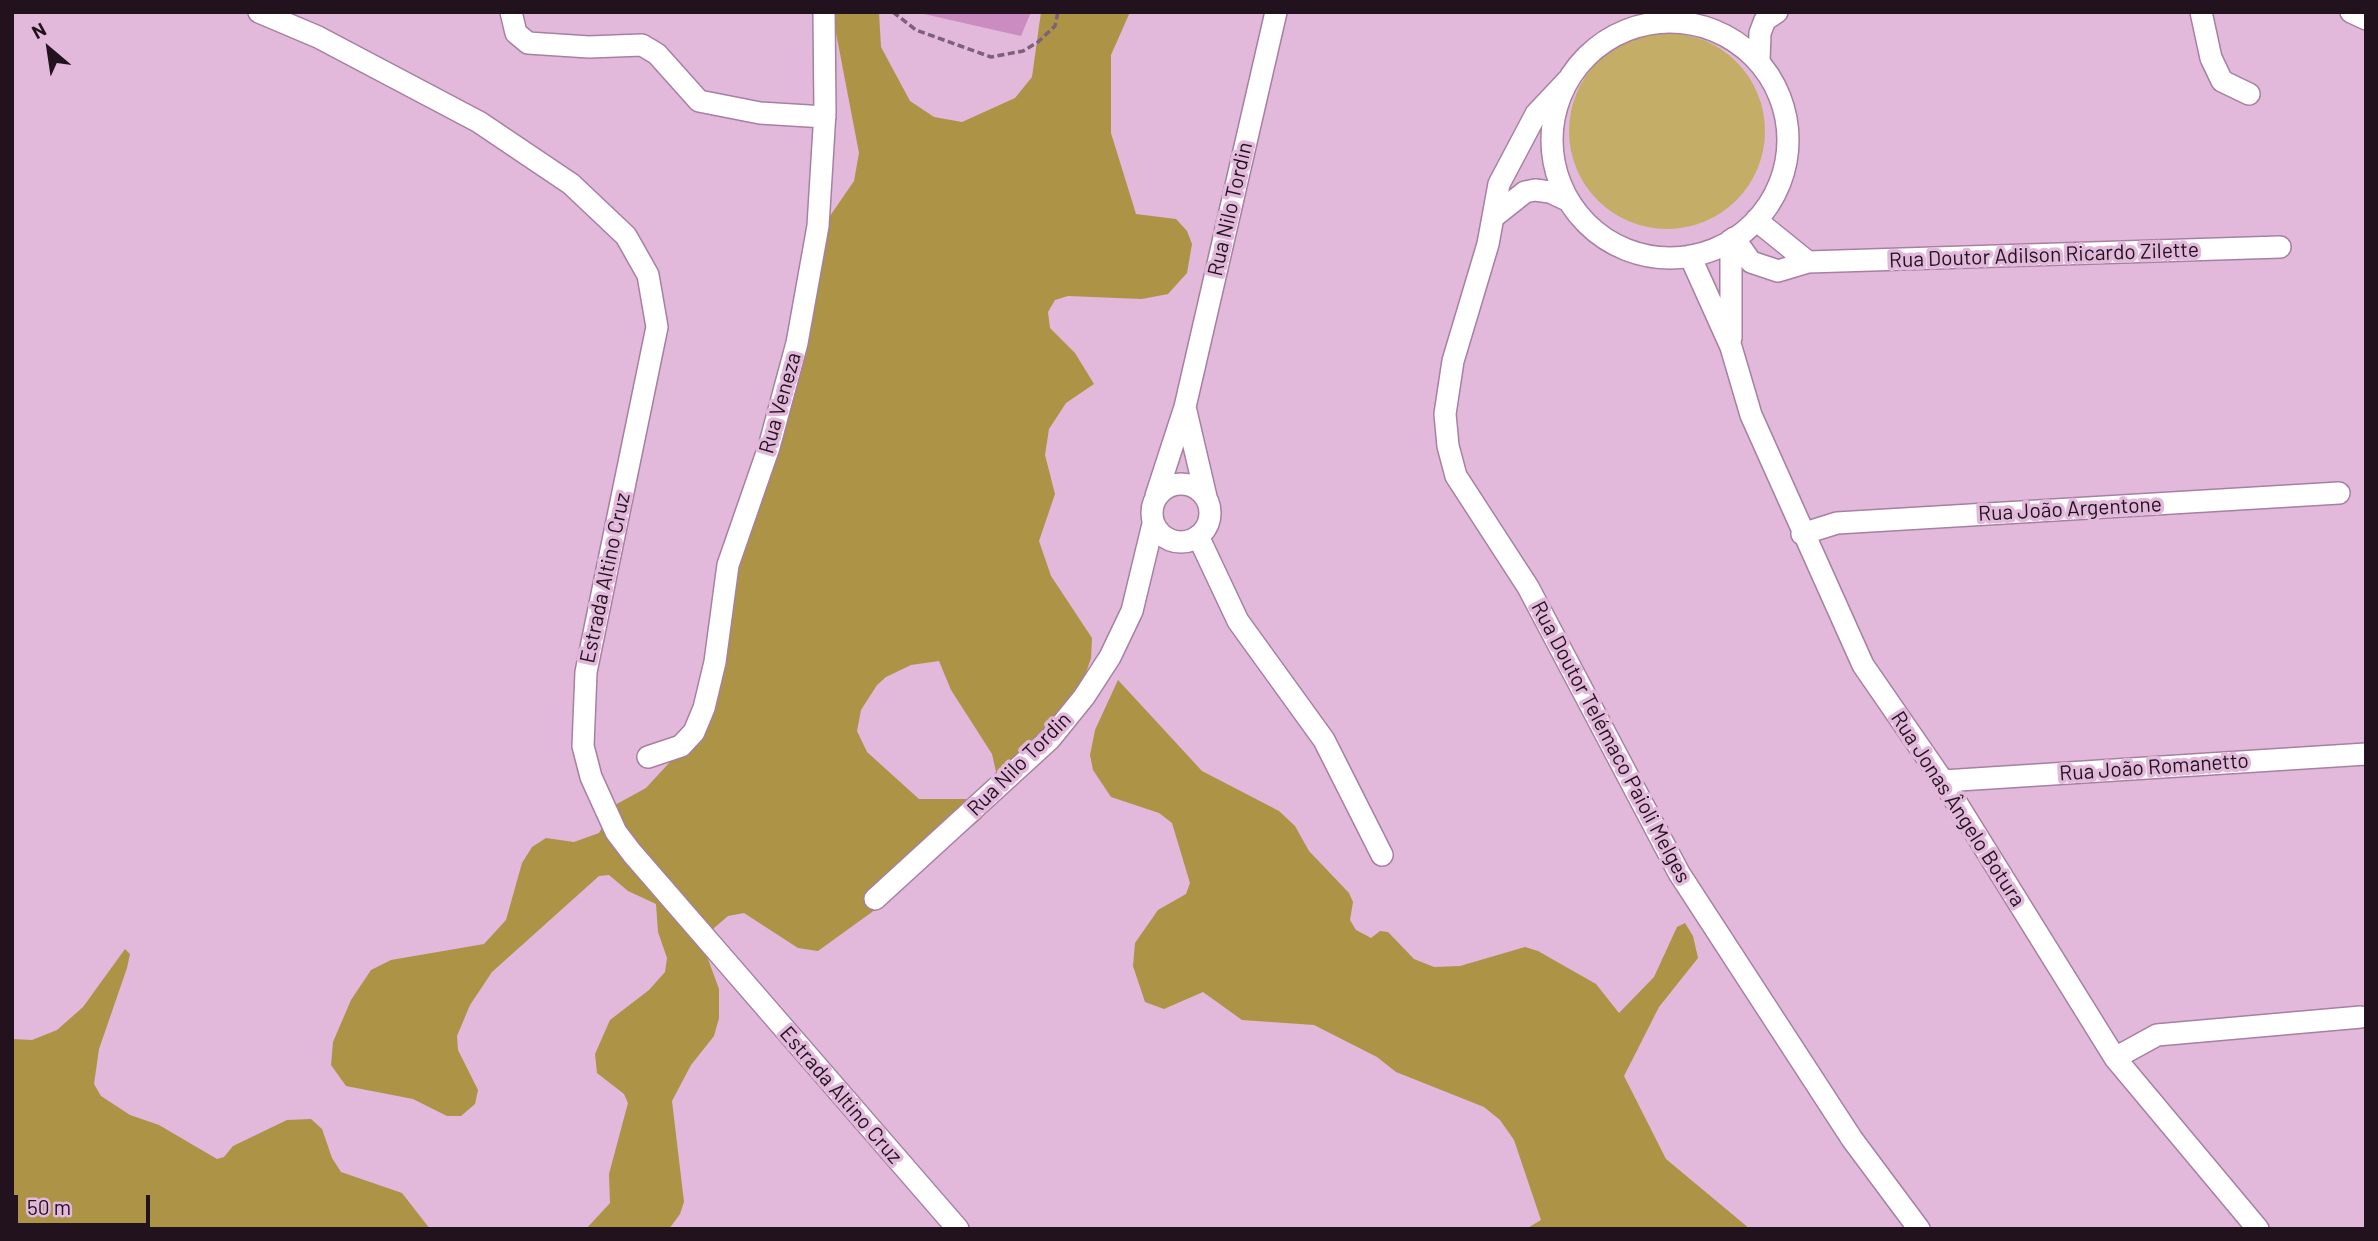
<!DOCTYPE html>
<meta charset="utf-8">
<style>
body{margin:0}
#map{position:relative;width:2378px;height:1241px;overflow:hidden;background:#e2b8db;font-family:Barlow,sans-serif}
canvas{display:block}
.frame{position:absolute;inset:0;border:14px solid #21121e;pointer-events:none}
.north{position:absolute;left:14px;top:14px;width:70px;height:70px;-webkit-text-stroke:5px #e2b8db;paint-order:stroke;rotate:331deg;font-size:19px;font-weight:700;line-height:28px;text-align:center;color:#21121e}
.north::after{content:'';display:block;margin:auto;width:24px;height:32px;background:#21121e;clip-path:polygon(50% 0,100% 100%,50% 72%,0 100%)}
.scale{position:absolute;left:14px;top:1195px;width:136px;height:32px;box-sizing:border-box;border:4px solid #21121e;border-top:0;padding-left:9px;font-size:21px;line-height:24px;white-space:nowrap;color:#21121e;-webkit-text-stroke:5px #e2b8db;paint-order:stroke}
</style>
<div id="map">
<canvas width="2378" height="1241"></canvas>
<div class="frame"></div>
<div class="north">N</div>
<div class="scale">50 m</div>
</div>
<script>
const context = document.querySelector('canvas').getContext('2d');
context.lineJoin = 'round';
function fillPath(path, color) {
  context.fillStyle = color;
  context.fill(path, 'evenodd');
}
function shape(rows) {
  const path = new Path2D();
  for (const r of rows) {
    if (r.length === 3) {
      path.moveTo(r[0] + r[2], r[1]);
      path.arc(r[0], r[1], r[2], 0, 2 * Math.PI);
      continue;
    }
    path.moveTo(r[0], r[1]);
    for (let i = 2; i < r.length; i += 2) path.lineTo(r[i], r[i + 1]);
  }
  return path;
}
function stroke(path, color, width, dash) {
  context.strokeStyle = color;
  context.lineWidth = width;
  context.lineCap = dash ? 'butt' : 'round';
  context.setLineDash(dash || []);
  context.stroke(path);
}
function drawText(font, color, halo, rows, align = 'center') {
  context.font = font + ' Barlow,sans-serif';
  context.lineWidth = 7;
  context.setLineDash([]);
  context.textBaseline = 'middle';
  context.strokeStyle = halo;
  context.fillStyle = color;
  for (const [text, x, y, turn = 0] of rows) {
    context.save();
    context.translate(x, y);
    context.rotate((+turn || 0) * Math.PI / 180);
    context.textAlign = isNaN(turn) ? turn : align;
    if (halo) context.strokeText(text, 0, 0);
    context.fillText(text, 0, 0);
    context.restore();
  }
}
fillPath(shape([
 [1667,131,98]
]), '#c4ad67');
fillPath(shape([
 [832,12,879,12,881,47,910,101,934,117,962,122,1015,98,1032,77,1041,12,1130,12,1111,55,1111,133,1136,214,1176,219,1187,231,1192,244,1187,273,1168,294,1142,299,1068,296,1055,300,1048,312,1050,328,1075,353,1094,384,1066,403,1049,429,1045,455,1055,494,1039,541,1051,576,1092,638,1091,658,1068,726,997,776,992,754,951,690,939,661,911,665,886,677,877,685,861,710,857,731,867,752,919,799,967,799,979,807,982,818,958,838,919,854,890,899,818,951,798,948,744,913,728,916,714,928,705,951,719,989,719,1018,714,1036,691,1065,672,1101,684,1202,680,1214,669,1229,586,1229,610,1203,609,1174,628,1103,624,1094,597,1073,595,1054,610,1020,649,990,665,972,667,958,658,932,656,904,628,891,609,875,599,876,492,972,470,1005,457,1036,458,1050,478,1090,475,1104,461,1116,447,1116,413,1099,346,1086,331,1065,333,1042,351,1000,371,970,391,960,484,944,506,920,522,863,532,847,546,838,574,842,599,833,615,805,646,788,669,763,694,724,768,447,774,383,819,232,854,181,859,153],
 [1118,680,1202,771,1279,811,1295,826,1309,851,1349,893,1353,902,1350,920,1356,930,1371,938,1380,931,1388,932,1414,959,1434,967,1460,966,1525,947,1538,951,1596,984,1619,1013,1654,977,1677,927,1685,923,1693,936,1698,958,1659,1007,1624,1076,1666,1159,1750,1229,1526,1229,1541,1220,1514,1140,1500,1120,1484,1107,1396,1072,1377,1057,1314,1025,1242,1020,1203,992,1164,1009,1145,1002,1133,966,1135,943,1158,910,1186,894,1190,883,1172,823,1159,813,1111,797,1093,770,1090,755,1095,730],
 [125,949,130,954,127,968,99,1049,94,1084,101,1096,130,1115,159,1125,217,1159,224,1157,233,1146,287,1120,311,1119,322,1129,332,1158,341,1172,402,1193,430,1229,12,1229,12,1039,32,1040,57,1030,83,1007]
]), '#ac9346');
fillPath(shape([
 [915,12,1031,12,1021,36]
]), '#cb8dc1');
const minor = shape([
 [259,12,318,37,479,122,571,184,626,236,648,275,657,327,586,672,583,746,591,777,616,832,632,853,958,1229],
 [511,12,516,33,528,43,589,47,642,45,657,54,699,101,760,113,825,117],
 [2201,12,2211,58,2222,81,2249,94],
 [2351,12,2366,19],
 [1670,140,118],
 [1759,61,1760,33,1765,20,1777,12],
 [1568,80,1536,114,1499,184,1488,244,1453,361,1445,414,1448,446,1456,476,1528,587,1679,873,1852,1139,1919,1229],
 [1496,215,1525,192,1535,190,1550,192,1569,201],
 [1756,220,1808,262],
 [1734,238,1751,262,1778,271,1808,262,2280,247],
 [1731,240,1731,338],
 [1690,256,1731,347,1751,415,1863,665,1943,781,2115,1058,2258,1229],
 [1185,407,1276,12],
 [1181,513,29],
 [1156,496,1185,407,1206,497],
 [1802,534,1837,523,2339,493],
 [1198,536,1238,621,1324,740,1382,855],
 [648,757,681,746,694,732,704,708,715,662,728,565,769,447,797,343,818,226,825,112,824,12],
 [1943,781,2366,754],
 [875,899,1050,739,1084,697,1110,657,1132,611,1153,524],
 [2115,1058,2157,1035,2361,1017]
]);
stroke(minor, '#a780a1', 24);
stroke(shape([
 [893,12,916,30,991,57,1023,51,1038,42,1055,26,1058,12]
]), '#7d6178', 3.5, [7, 3.5]);
stroke(minor, '#fff', 21);
drawText('21px', '#21121e', '#e2b8db', [
 ["Rua Nilo Tordin",1230,209,-77],
 ["Rua Doutor Adilson Ricardo Zilette",2044,255,-2],
 ["Rua Veneza",780,403,-74],
 ["Rua João Argentone",2070,509,-3],
 ["Estrada Altino Cruz",605,578,-78],
 ["Rua Doutor Telémaco Paioli Melges",1611,742,62],
 ["Rua Nilo Tordin",1019,764,-45],
 ["Rua João Romanetto",2154,767,-4],
 ["Rua Jonas Ângelo Botura",1958,809,57],
 ["Estrada Altino Cruz",841,1095,49]
]);
</script>
